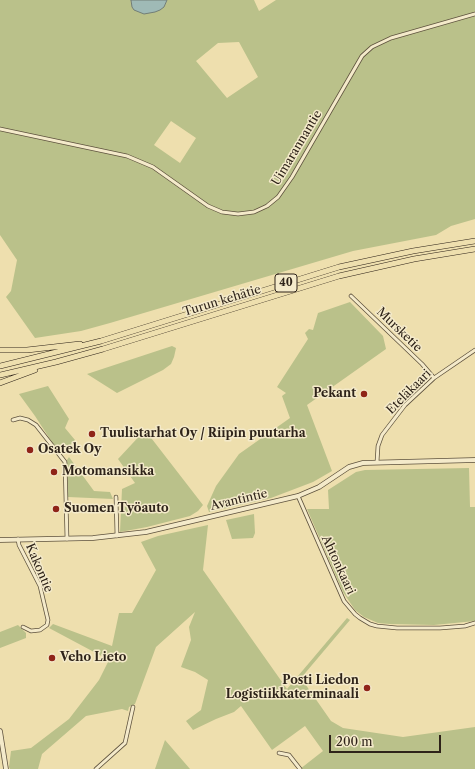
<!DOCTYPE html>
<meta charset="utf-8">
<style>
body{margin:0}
#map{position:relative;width:475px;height:769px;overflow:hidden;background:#eedfae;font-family:"Libre Caslon Text",serif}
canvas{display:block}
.scale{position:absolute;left:329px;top:735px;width:112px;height:18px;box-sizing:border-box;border:2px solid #2e2319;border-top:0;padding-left:5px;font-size:12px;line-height:14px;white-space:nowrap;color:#2e2319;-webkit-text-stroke:3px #f4eaca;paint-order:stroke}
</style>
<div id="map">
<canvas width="475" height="769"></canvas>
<div class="scale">200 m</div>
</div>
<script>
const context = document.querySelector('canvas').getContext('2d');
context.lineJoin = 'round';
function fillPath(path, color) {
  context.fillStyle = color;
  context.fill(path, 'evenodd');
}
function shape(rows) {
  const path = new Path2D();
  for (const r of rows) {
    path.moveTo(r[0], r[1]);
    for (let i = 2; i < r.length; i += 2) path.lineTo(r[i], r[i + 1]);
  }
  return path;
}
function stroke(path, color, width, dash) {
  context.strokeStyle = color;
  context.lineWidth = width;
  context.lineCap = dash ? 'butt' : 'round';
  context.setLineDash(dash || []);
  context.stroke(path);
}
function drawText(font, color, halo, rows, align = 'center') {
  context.font = font + ' "Libre Caslon Text",serif';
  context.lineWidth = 3;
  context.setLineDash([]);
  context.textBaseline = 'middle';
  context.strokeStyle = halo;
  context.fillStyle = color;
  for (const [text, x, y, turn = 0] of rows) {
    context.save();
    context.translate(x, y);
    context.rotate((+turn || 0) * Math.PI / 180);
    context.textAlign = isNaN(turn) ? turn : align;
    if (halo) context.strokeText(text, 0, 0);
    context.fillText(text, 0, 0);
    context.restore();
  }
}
fillPath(shape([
 [0,0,131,0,131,3,164,7,167,0,254,0,259,11,276,0,475,0,475,219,451,226,436,235,353,251,110,323,81,331,35,338,6,297,11,291,17,260,0,235],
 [239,42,258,77,227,98,196,61,218,43],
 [171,121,196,138,180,163,154,145],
 [350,302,383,336,386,349,307,405,332,471,313,482,271,498,209,512,207,506,216,486,239,454,290,418,282,396,286,393,277,387,308,339,305,333,309,329,313,330,318,313],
 [172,346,176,348,174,357,171,364,163,370,117,393,87,374],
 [48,386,69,419,68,421,65,428,75,440,61,456,35,416,19,394],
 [145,430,203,505,198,511,190,516,147,527,120,532,122,489,135,483,118,459],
 [69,457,94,491,110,492,113,499,68,497,67,460],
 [469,468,470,507,475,507,475,621,434,625,390,624,378,623,364,617,355,610,343,592,307,509,329,509,328,490,356,472,365,470],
 [254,514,255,533,253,538,232,539,226,520],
 [208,525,203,570,287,689,347,618,350,620,301,678,331,721,343,728,403,737,475,727,475,769,300,769,323,751,305,726,272,750,241,706,234,712,216,719,193,730,186,721,201,710,208,680,195,672,181,667,191,640,189,627,195,612,156,647,135,704,129,707,128,711,122,709,86,716,42,754,38,769,10,769,9,767,11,751,31,748,69,719,99,680,109,660,49,628,53,624,112,646,119,613,132,613,156,570,141,542,158,536],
 [18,625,26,633,26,638,0,648,0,632],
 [165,740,190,769,155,769]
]), '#bac18a');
const water = shape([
 [131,0,167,0,164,7,160,10,155,12,144,14,134,10,132,7,131,0]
]);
fillPath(water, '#9fbab6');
stroke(water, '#727e77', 1);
const minor = shape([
 [0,129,127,156,153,167,208,206,222,212,238,214,254,212,267,206,278,197,292,177,362,56,372,47,391,38,475,14],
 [351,296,422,364,434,378],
 [13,420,20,418,28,420,36,425,65,462,67,539],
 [377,462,378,446,382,435,405,405,434,378,475,350],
 [298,496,344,601,355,614,360,618,370,624,377,626,397,628,440,628,465,626,475,623],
 [116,497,117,536],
 [18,539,19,545,40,586,48,620,47,625,40,630,31,631,23,627],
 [279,753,289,755,300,769],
 [96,769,125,743,133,707]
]);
const tertiary = shape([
 [0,540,93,538,146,532,298,496,319,487,349,467,363,463,475,460],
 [0,731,6,769]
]);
const trunk = shape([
 [0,350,27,350,80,344],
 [0,366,101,341,339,267,413,251,475,241],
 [0,375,56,362,103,349,339,276,414,259,475,249],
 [0,383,35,370]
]);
stroke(minor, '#5e523e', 4.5);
stroke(tertiary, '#5e523e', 5.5);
stroke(trunk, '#2e2319', 6);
stroke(minor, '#f4eaca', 3);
stroke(tertiary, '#f4eaca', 4);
stroke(trunk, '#eedfae', 5);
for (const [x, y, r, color] of [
 [364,394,4,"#8f2418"],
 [92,434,4,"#8f2418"],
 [30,450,4,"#8f2418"],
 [54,472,4,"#8f2418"],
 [56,509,4,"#8f2418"],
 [52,658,4,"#8f2418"],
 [367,688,4,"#8f2418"]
]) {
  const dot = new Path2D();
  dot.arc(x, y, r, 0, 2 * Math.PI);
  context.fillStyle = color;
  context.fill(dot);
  stroke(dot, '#f4eaca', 1.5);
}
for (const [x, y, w] of [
 [286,283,22]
]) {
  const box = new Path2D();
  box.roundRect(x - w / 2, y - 9, w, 18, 3);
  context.fillStyle = '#f4eaca';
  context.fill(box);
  stroke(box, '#2e2319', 1);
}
drawText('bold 11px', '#2e2319', null, [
 ["40",286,283]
]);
drawText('12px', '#2e2319', '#f4eaca', [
 ["Uimarannantie",297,148,-59],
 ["Turun kehätie",222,301,-17],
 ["Mursketie",399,330,44],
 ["Eteläkaari",409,392,-45],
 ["Avantintie",239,500,-13],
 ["Ahtonkaari",338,565,65],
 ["Kakontie",39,568,67]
]);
drawText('bold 12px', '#2e2319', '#f4eaca', [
 ["Pekant",356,394,"right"],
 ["Tuulistarhat Oy / Riipin puutarha",100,434],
 ["Osatek Oy",38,450],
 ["Motomansikka",62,472],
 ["Suomen Työauto",64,509],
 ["Veho Lieto",60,658],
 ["Posti Liedon",359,681,"right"],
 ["Logistiikkaterminaali",359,695,"right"]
], 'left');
</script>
